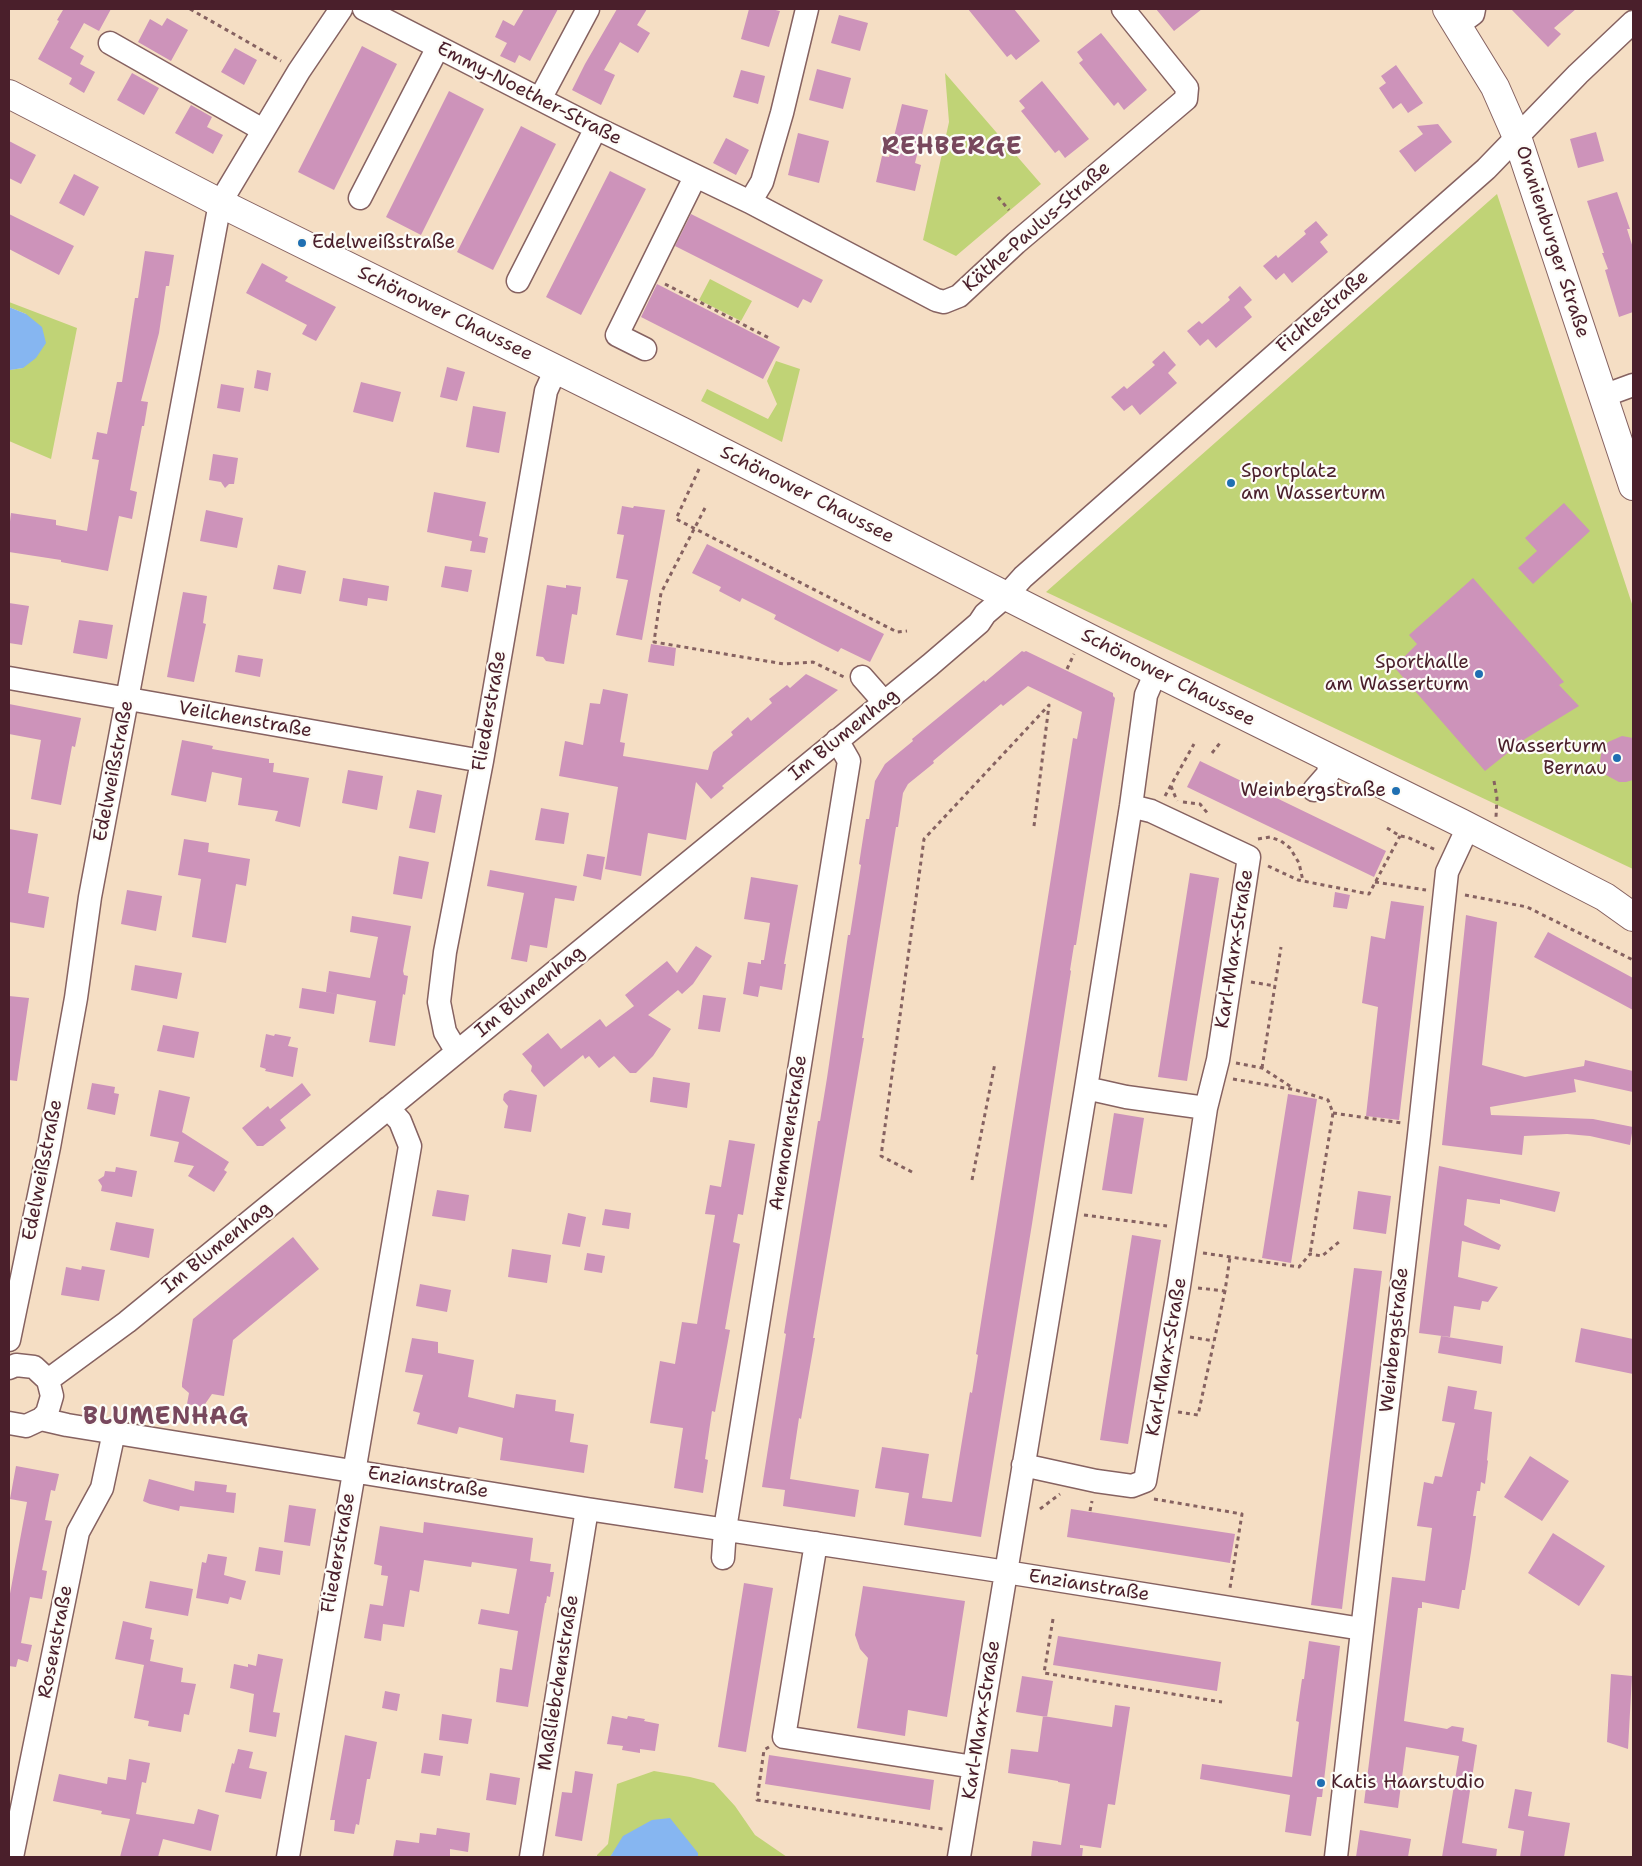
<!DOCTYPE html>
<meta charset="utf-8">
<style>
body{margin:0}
#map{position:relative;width:1642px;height:1866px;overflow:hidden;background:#f5dec4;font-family:"Shantell Sans",sans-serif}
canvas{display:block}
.frame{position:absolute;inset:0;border:10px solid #4a1f2b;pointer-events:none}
</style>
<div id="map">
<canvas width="1642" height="1866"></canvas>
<div class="frame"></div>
</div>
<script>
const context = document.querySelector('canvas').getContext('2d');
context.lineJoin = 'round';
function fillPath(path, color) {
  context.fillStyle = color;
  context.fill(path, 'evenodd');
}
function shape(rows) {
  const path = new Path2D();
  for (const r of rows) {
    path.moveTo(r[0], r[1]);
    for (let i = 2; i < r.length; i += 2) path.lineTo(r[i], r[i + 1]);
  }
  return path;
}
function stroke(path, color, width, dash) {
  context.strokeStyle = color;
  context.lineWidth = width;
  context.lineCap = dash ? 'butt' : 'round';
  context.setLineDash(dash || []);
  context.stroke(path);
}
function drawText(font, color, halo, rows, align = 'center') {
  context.font = font + ' "Shantell Sans",sans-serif';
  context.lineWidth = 4.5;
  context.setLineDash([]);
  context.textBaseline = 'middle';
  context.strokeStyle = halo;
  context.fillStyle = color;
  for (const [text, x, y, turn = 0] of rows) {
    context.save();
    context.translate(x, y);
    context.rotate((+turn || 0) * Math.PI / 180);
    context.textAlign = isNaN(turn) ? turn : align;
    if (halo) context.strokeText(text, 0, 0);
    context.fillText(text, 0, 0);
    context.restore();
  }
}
fillPath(shape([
 [945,73,1041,184,956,256,923,240,949,122],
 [1497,194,1633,607,1633,869,1046,592],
 [710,279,752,301,741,321,699,300],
 [9,302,77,328,51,459,9,441,9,370,23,368,26,314,9,307],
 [776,361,800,369,782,442,701,401,707,389,768,419,777,404,767,381],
 [654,1771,690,1777,714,1783,735,1806,755,1835,787,1857,698,1857,698,1853,617,1848,610,1857,597,1857,597,1855,608,1844,617,1784]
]), '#c0d376');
fillPath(shape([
 [9,307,26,314,42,327,46,343,36,358,23,368,10,370],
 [670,1818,698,1853,698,1857,610,1857,623,1836,652,1820]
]), '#86b6f1');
fillPath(shape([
 [61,9,111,9,99,31,84,23,70,48,84,56,80,64,95,72,84,93,69,84,72,78,38,59,59,21,57,20,63,10],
 [524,9,558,9,530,61,519,55,515,63,500,56,507,43,495,37,503,20,514,26],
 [617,9,647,9,637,25,650,33,638,53,620,42,604,70,615,75,601,105,572,90,585,64],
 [749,9,771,9,780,11,769,47,741,39],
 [968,9,1014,9,1040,41,1016,60,1011,54,1007,57],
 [1156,9,1202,9,1174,31],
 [1511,9,1576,9,1554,28,1561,34,1548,47],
 [839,15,868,23,860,51,831,43],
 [167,18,188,30,171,61,138,42,150,19,162,26],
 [1101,33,1147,90,1124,110,1118,102,1114,106,1079,63,1083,60,1077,52],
 [362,46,397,64,334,190,298,172],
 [235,48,257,60,244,85,221,72],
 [1396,65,1423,103,1408,113,1401,103,1393,109,1379,88,1386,83,1381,76],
 [817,69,851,78,843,109,809,100],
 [741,70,765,76,758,104,733,97],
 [132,73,159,88,144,115,117,100],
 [1042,81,1089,139,1065,158,1059,150,1055,153,1021,111,1025,108,1019,101],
 [449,91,484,109,421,235,386,217],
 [902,104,928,110,915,163,921,165,915,191,876,182,882,156,889,157],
 [191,105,212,117,207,127,223,135,213,154,175,133],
 [1438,124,1452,142,1415,172,1399,151,1423,134,1417,126],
 [521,126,556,144,493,270,457,252],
 [1596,132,1604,161,1578,168,1570,139],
 [798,133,829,141,819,183,788,175],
 [726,138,749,150,736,175,713,163],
 [9,141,36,155,21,184,9,178],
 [610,171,646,189,581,315,546,297],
 [74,174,99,187,84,216,59,203],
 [1617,192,1630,229,1627,229,1633,248,1633,312,1619,317,1605,270,1608,269,1602,253,1604,253,1587,201],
 [9,214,74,246,59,275,9,249],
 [691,214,823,280,811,303,803,299,798,308,675,246],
 [1316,221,1328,235,1320,242,1328,252,1292,283,1284,273,1276,280,1263,266,1276,255,1278,258,1306,234,1304,231],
 [145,251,174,255,169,286,166,286,159,333,141,401,148,402,144,426,142,426,130,490,137,492,132,519,119,516,108,571,61,562,61,560,9,552,9,530,11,513,56,520,56,525,87,531,99,460,92,459,97,432,107,434,117,382,122,382,135,298,138,298],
 [262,263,288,277,285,281,336,307,316,341,302,334,307,325,246,293],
 [657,284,780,347,763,379,641,317],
 [1240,286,1252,300,1244,307,1252,317,1216,348,1208,339,1200,346,1187,331,1199,321,1202,324,1230,300,1228,297],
 [1164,351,1176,365,1168,373,1177,383,1140,415,1132,405,1124,411,1111,397,1124,386,1127,389,1155,365,1152,362],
 [447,367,465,372,457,401,440,397],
 [257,370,271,373,268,391,254,388],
 [361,382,401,392,393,422,353,412],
 [221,384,244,388,240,412,217,408],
 [473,406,506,412,499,453,466,447],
 [213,454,238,458,234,484,229,484,225,488,221,482,209,480],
 [434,492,486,502,479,536,488,538,485,553,470,551,472,541,427,532],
 [1564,503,1590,531,1533,584,1518,568,1537,551,1525,538],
 [622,506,633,508,634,506,665,510,642,640,616,635,628,580,616,578,624,535,617,534],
 [206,510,243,518,237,548,200,541],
 [707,544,884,634,870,662,841,648,838,652,822,644,774,619,776,615,742,598,740,602,719,591,721,587,692,573],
 [278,565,306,571,301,594,273,589],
 [445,566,472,570,468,592,441,587],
 [343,578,389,586,387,601,368,598,367,606,339,601],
 [1473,578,1564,682,1559,685,1579,706,1525,739,1485,771,1394,667,1417,644,1409,635],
 [547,585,566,588,566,585,581,587,577,615,572,614,564,664,546,661,543,657,536,656],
 [183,592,207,596,203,623,206,624,194,682,167,677],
 [9,603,29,606,22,645,9,643],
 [79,620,113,625,107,659,73,653],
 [651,644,676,648,674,666,648,662],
 [1022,651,1024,652,1026,651,1113,693,1113,696,1115,698,1076,945,1074,945,1070,970,1071,971,1032,1224,981,1537,904,1525,909,1493,875,1488,882,1447,929,1454,922,1498,952,1502,970,1392,972,1393,978,1355,976,1354,1073,738,1077,739,1082,712,1028,686,1003,706,1001,704,933,761,934,763,908,784,903,793,898,827,896,827,862,1038,864,1038,813,1338,815,1338,801,1419,799,1418,790,1479,859,1490,855,1517,783,1506,785,1490,762,1487,786,1334,784,1333,818,1121,820,1121,827,1078,848,935,850,935,861,865,859,864,866,819,869,819,875,781,885,764,913,741,912,739,984,680,985,682],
 [238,655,263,659,260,677,235,672],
 [806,674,838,690,722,786,724,788,711,799,696,782,686,840,648,833,641,876,605,869,618,787,559,776,565,741,583,745,590,703,600,704,603,689,628,694,620,742,625,743,623,756,708,770,713,752,733,735,731,732,748,717,751,721,772,703,769,699,787,685,790,688],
 [9,704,81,718,75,747,72,746,61,805,31,799,41,740,9,734],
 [1622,736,1633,738,1633,780,1626,782,1619,782,1606,775,1600,761,1601,754,1608,742],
 [182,740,213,746,212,749,269,759,269,763,274,763,273,772,309,778,300,827,275,821,278,811,238,805,242,778,212,772,206,802,171,795],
 [1200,761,1386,851,1374,877,1187,787],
 [348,770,383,776,377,810,342,803],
 [417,790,442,795,435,833,409,828],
 [541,808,569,813,564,844,535,840],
 [9,829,38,834,28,893,49,897,44,928,9,922],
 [184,839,209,843,208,852,250,859,246,886,236,884,226,943,192,937,201,879,178,875],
 [587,854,605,857,601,880,583,876],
 [399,856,429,862,422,899,393,894],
 [490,870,577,886,574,901,555,898,547,948,530,945,527,962,511,959,524,893,487,886],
 [1190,873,1219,878,1187,1081,1158,1077],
 [751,877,798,885,784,964,786,964,782,990,760,986,758,997,743,994,748,962,761,964,761,960,764,960,770,923,744,919],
 [127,890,162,896,156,931,121,924],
 [1335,892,1350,895,1347,909,1333,907],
 [1391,901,1424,906,1399,1120,1366,1116,1378,1007,1362,1003,1371,936,1385,939],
 [1466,915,1497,922,1482,1065,1525,1077,1584,1066,1585,1060,1633,1071,1633,1092,1574,1079,1576,1092,1490,1107,1491,1115,1593,1119,1633,1127,1630,1145,1590,1136,1567,1134,1524,1136,1522,1155,1442,1145],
 [352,916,411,926,403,971,404,975,408,976,405,995,403,994,395,1046,369,1042,376,1001,326,992,329,971,370,978,378,937,350,932],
 [1548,932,1633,978,1633,1010,1534,957],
 [696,946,712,956,693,984,682,994,678,990,648,1015,671,1029,653,1056,636,1073,630,1073,614,1056,599,1068,589,1056,585,1059,583,1055,544,1087,531,1071,532,1066,522,1054,548,1033,561,1049,600,1019,606,1027,634,1006,625,995,667,961,677,973],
 [135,965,182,973,177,999,131,990],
 [302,988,337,994,334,1014,299,1008],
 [703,995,726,998,720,1032,698,1029],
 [9,996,29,998,17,1081,9,1080],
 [163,1025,199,1032,194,1058,157,1051],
 [266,1034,274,1036,275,1034,291,1037,288,1046,298,1048,293,1077,265,1071,266,1069,260,1067],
 [653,1077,690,1083,687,1108,650,1102],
 [92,1083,115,1087,114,1093,119,1094,115,1115,87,1109],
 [302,1083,311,1095,280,1120,286,1128,263,1146,257,1146,242,1128,268,1106,270,1109],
 [159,1090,190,1097,182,1132,229,1162,224,1170,227,1172,214,1192,188,1176,194,1166,174,1162,179,1142,150,1136],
 [510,1090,537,1095,531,1132,504,1128,508,1106,503,1100,504,1094],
 [1288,1094,1317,1099,1291,1263,1262,1258],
 [1114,1113,1144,1118,1132,1194,1102,1190],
 [729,1140,755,1144,743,1215,738,1214,733,1242,740,1244,725,1329,730,1330,715,1412,712,1411,705,1459,708,1460,703,1493,674,1488,683,1428,650,1423,660,1361,675,1364,682,1322,697,1324,715,1215,705,1214,710,1185,721,1187],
 [1439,1166,1560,1192,1555,1212,1500,1199,1500,1204,1467,1199,1464,1225,1501,1245,1499,1250,1462,1241,1458,1277,1498,1287,1488,1302,1482,1301,1480,1310,1454,1306,1450,1337,1419,1333],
 [116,1167,137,1171,132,1197,101,1191,102,1186,98,1180,104,1176,105,1171,115,1172],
 [437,1190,469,1195,465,1221,432,1216],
 [1358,1191,1391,1196,1386,1234,1353,1229],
 [605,1209,631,1213,629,1229,602,1225],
 [568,1213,586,1217,580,1247,562,1244],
 [116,1222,154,1229,149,1258,110,1250],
 [1132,1235,1161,1240,1128,1444,1100,1440],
 [293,1237,319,1269,233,1340,224,1396,212,1394,203,1407,187,1404,189,1393,182,1387,182,1383,193,1319],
 [512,1249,551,1255,547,1283,508,1277],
 [587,1253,605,1256,602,1273,584,1270],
 [82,1266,105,1270,99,1301,61,1295,66,1267,81,1270],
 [1354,1268,1382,1271,1342,1609,1311,1605],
 [420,1284,451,1290,447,1312,416,1306],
 [1581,1328,1633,1339,1633,1374,1575,1362],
 [1441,1336,1503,1346,1501,1364,1438,1353],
 [412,1338,438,1342,438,1353,474,1360,468,1397,514,1408,516,1394,556,1400,555,1411,574,1414,570,1442,588,1445,584,1473,500,1460,503,1438,459,1427,457,1434,417,1424,420,1413,413,1411,423,1375,405,1372],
 [1448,1386,1477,1391,1474,1409,1492,1412,1487,1460,1488,1461,1485,1484,1481,1482,1480,1491,1477,1491,1473,1516,1476,1516,1471,1552,1465,1590,1462,1590,1459,1609,1422,1602,1422,1608,1418,1608,1404,1721,1447,1729,1452,1726,1464,1728,1462,1741,1477,1745,1462,1843,1497,1849,1496,1857,1442,1857,1459,1756,1406,1747,1398,1808,1364,1803,1392,1577,1425,1581,1432,1528,1417,1526,1424,1482,1433,1484,1435,1476,1442,1477,1455,1423,1442,1421],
 [1530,1456,1569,1481,1542,1521,1504,1497],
 [16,1466,59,1474,55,1491,51,1490,45,1520,52,1521,42,1570,47,1571,42,1599,30,1597,21,1643,32,1645,28,1662,18,1659,16,1667,9,1666,9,1599,27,1502,10,1499],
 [149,1479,194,1491,195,1481,227,1485,226,1492,236,1493,234,1513,180,1506,179,1511,150,1504,143,1501],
 [289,1505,316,1509,310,1546,284,1542],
 [1071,1509,1235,1534,1230,1563,1067,1537],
 [424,1522,533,1538,530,1561,551,1564,550,1572,554,1572,550,1597,547,1596,546,1603,545,1603,528,1707,496,1702,500,1668,512,1670,518,1631,478,1624,481,1609,509,1614,517,1569,472,1562,471,1567,424,1560,419,1592,410,1590,404,1627,383,1624,381,1641,364,1638,370,1604,383,1606,388,1576,381,1575,382,1566,374,1564,380,1526,423,1533],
 [1553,1533,1605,1566,1579,1606,1528,1573],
 [259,1547,283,1551,280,1575,255,1571],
 [208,1554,227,1557,224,1575,246,1581,241,1600,230,1597,228,1604,196,1598,202,1562,206,1563],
 [150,1581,193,1589,188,1616,145,1608],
 [744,1583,773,1588,746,1752,718,1747],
 [863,1586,965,1601,947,1717,908,1710,905,1736,857,1728,868,1658,860,1649,855,1635],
 [123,1621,152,1628,150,1639,154,1640,150,1661,183,1668,181,1682,196,1684,189,1715,184,1714,181,1732,148,1726,149,1721,134,1718,144,1665,115,1659],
 [1058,1636,1221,1662,1217,1691,1053,1665],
 [1309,1641,1340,1646,1322,1797,1317,1797,1311,1836,1285,1832,1290,1795,1200,1779,1202,1764,1292,1777,1299,1722,1296,1721,1302,1679,1304,1679],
 [258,1654,283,1659,273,1712,280,1713,276,1737,249,1732,254,1694,230,1688,234,1664,248,1667,248,1664,256,1666],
 [1611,1674,1632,1676,1628,1749,1607,1742],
 [1022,1676,1053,1681,1047,1717,1016,1712],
 [385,1691,400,1694,397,1711,382,1708],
 [1115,1705,1130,1707,1115,1805,1108,1804,1101,1848,1080,1845,1080,1848,1083,1848,1082,1857,1031,1857,1033,1841,1061,1845,1070,1784,1058,1782,1058,1781,1008,1773,1011,1749,1038,1752,1043,1716,1112,1727],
 [442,1714,472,1719,468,1744,439,1740],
 [612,1716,627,1719,628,1716,645,1719,644,1721,659,1724,655,1751,640,1749,640,1753,622,1750,623,1746,607,1744],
 [345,1735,377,1742,370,1779,367,1779,359,1825,356,1824,354,1834,334,1831,335,1820,330,1820],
 [238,1749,253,1752,249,1768,267,1772,261,1799,225,1792,232,1763,234,1764],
 [424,1753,443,1756,440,1776,421,1773],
 [769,1755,934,1780,930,1810,765,1784],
 [129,1759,150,1763,146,1783,142,1782,136,1814,194,1824,198,1809,219,1815,211,1851,163,1839,158,1857,120,1857,130,1819,101,1814,102,1811,53,1801,59,1774,107,1784,108,1777,126,1780],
 [575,1771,593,1774,582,1841,555,1836,562,1792,572,1793],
 [490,1773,520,1778,516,1805,486,1800],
 [1515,1789,1532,1792,1528,1816,1570,1823,1564,1857,1520,1857,1524,1831,1508,1828],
 [437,1828,470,1833,468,1852,450,1849,450,1857,393,1857,396,1840,419,1843,420,1833,436,1835],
 [1360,1830,1411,1839,1408,1857,1356,1857]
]), '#cd93ba');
const minor = shape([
 [364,9,596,128,750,202,936,300,944,302,959,296,1016,243,1186,99,1187,88,1123,9],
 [1458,25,1473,14,1474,9],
 [110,43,263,130],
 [540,99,588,9],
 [360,198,438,47],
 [750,202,762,182,782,113,807,9],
 [518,281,596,128],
 [645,349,617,335,695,177],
 [1603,396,1633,385],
 [862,677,884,702],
 [9,678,482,761],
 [1314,790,1328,774,1330,758],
 [457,1052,445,1032,439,1002,445,952,482,761,546,391,556,369],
 [1086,1088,1126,1097,1206,1108],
 [9,1340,49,1147,76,998,90,897,220,203,299,71,341,9],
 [9,1368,16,1365,34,1367,48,1380,52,1396,47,1413,41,1419,26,1426,9,1423],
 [48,1380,127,1322,930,665,979,623,985,614,1006,596,1023,577,1486,169,1578,74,1633,22],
 [41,1419,67,1425,587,1509,987,1569,1362,1629],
 [1023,1465,1096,1481,1132,1486,1145,1481,1179,1286,1206,1108,1218,1060,1249,857,1151,811,1131,806],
 [816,1543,784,1737,974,1767],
 [723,1558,725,1529,849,761,837,740],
 [12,1857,78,1532,102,1488,114,1432],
 [288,1857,410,1146,400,1121,388,1108],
 [531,1857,587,1509],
 [959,1857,1086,1088,1131,806,1146,695,1156,672],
 [1336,1857,1419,1135,1447,872,1468,827]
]);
const major = shape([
 [1447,9,1495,87,1517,137,1633,486],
 [9,94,220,203,681,431,1156,672,1461,823,1605,897,1633,917]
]);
stroke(minor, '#866261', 25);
stroke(major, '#866261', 30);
stroke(shape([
 [190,9,281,61],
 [998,197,1009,210],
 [665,284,771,339],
 [699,469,676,519,897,632,907,631],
 [705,508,661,593,654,642,784,664,813,662,844,677],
 [1067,669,1074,654],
 [1212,753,1220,743],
 [1494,781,1497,798,1496,817],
 [1171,786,1177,801],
 [1165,796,1194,744],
 [1183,802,1200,804,1209,815],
 [1387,828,1400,836,1407,837,1436,850],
 [1258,839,1270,837,1281,841,1290,848,1299,863,1303,881],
 [1268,866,1298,880,1369,894,1400,836],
 [1375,882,1426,890],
 [1465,895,1527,907,1633,960],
 [1251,982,1275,986],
 [1236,1063,1262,1068,1293,1088],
 [1262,1068,1281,947],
 [1233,1079,1296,1090,1328,1100,1333,1113,1310,1254],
 [1333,1113,1402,1123],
 [912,1172,881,1156,924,839,1049,705,1034,826],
 [972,1180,995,1063],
 [1084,1215,1167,1226],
 [1203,1253,1299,1267,1310,1254,1322,1256,1339,1242],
 [1198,1288,1225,1291],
 [1190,1337,1214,1341],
 [1178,1412,1198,1415,1225,1291,1230,1257],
 [1154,1499,1242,1514,1230,1588],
 [1040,1509,1060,1494],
 [1090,1511,1092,1501],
 [1053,1619,1044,1673,1222,1702],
 [769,1747,764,1750,757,1800,943,1829]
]), '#866261', 3, [4, 4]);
stroke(minor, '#fff', 22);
stroke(major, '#fff', 28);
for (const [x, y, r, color] of [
 [302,243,5,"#1f6fb2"],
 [1231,483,5,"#1f6fb2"],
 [1479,674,5,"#1f6fb2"],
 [1617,758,5,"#1f6fb2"],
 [1396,791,5,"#1f6fb2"],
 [1321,1783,5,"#1f6fb2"]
]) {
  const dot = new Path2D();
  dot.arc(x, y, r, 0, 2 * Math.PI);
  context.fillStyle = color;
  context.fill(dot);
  stroke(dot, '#fdfcf7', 2);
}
drawText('19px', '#4a1f2b', '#fdfcf7', [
 ["Emmy-Noether-Straße",529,94,27],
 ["Käthe-Paulus-Straße",1037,227,-41],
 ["Oranienburger Straße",1552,242,72],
 ["Fichtestraße",1323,312,-41],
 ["Schönower Chaussee",445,314,26],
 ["Schönower Chaussee",807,495,27],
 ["Schönower Chaussee",1168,678,27],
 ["Fliederstraße",490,711,-80],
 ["Veilchenstraße",245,720,10],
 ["Im Blumenhag",844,735,-39],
 ["Edelweißstraße",114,771,-79],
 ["Karl-Marx-Straße",1235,949,-81],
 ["Im Blumenhag",530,992,-39],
 ["Anemonenstraße",789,1133,-81],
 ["Edelweißstraße",43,1170,-79],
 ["Im Blumenhag",217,1248,-39],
 ["Weinbergstraße",1395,1340,-84],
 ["Karl-Marx-Straße",1167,1357,-80],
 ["Enzianstraße",428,1483,9],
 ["Fliederstraße",339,1553,-80],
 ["Enzianstraße",1089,1586,9],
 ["Rosenstraße",56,1642,-79],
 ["Maßliebchenstraße",559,1683,-81],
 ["Karl-Marx-Straße",982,1720,-81]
]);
drawText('19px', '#4a1f2b', '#fdfcf7', [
 ["Edelweißstraße",312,243],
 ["Sportplatz",1241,472],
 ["am Wasserturm",1241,494],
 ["Sporthalle",1469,663,"right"],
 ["am Wasserturm",1469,685,"right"],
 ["Wasserturm",1607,747,"right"],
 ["Bernau",1607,769,"right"],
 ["Weinbergstraße",1386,791,"right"],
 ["Katis Haarstudio",1331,1783]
], 'left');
context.letterSpacing = '1px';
drawText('bold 24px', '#78485d', '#fdfcf7', [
 ["REHBERGE",952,148],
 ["BLUMENHAG",166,1418]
]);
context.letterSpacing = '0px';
</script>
